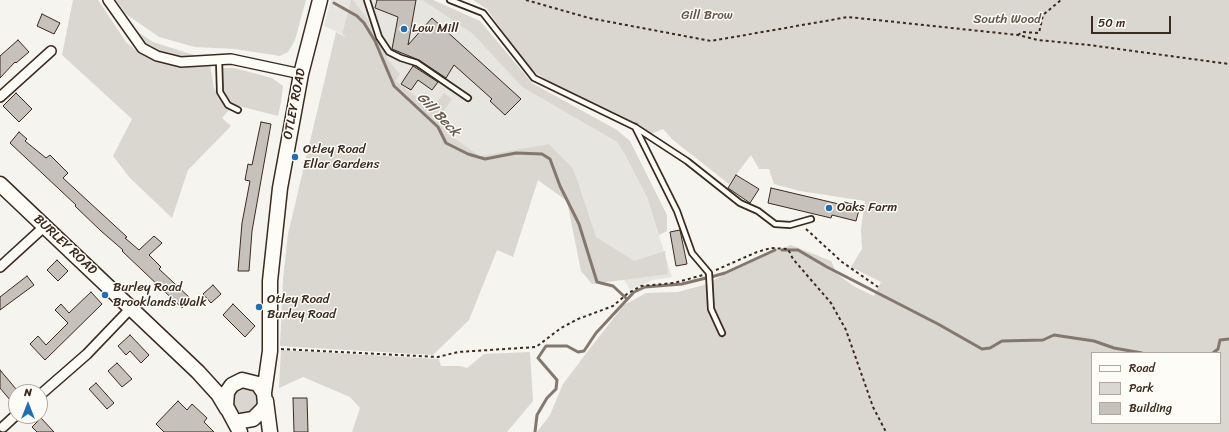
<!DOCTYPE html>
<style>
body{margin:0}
#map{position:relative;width:1229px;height:432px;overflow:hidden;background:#f5f4ee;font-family:Sriracha,sans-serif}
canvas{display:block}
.legend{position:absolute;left:1091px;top:352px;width:130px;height:72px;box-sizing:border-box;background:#fdfcf7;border:1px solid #afa8a0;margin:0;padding:5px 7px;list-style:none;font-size:12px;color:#3b2a1e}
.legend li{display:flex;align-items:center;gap:8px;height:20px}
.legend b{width:20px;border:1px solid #afa8a0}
.north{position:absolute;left:8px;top:384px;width:40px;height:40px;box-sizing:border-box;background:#fdfcf7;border:1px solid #afa8a0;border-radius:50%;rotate:0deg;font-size:11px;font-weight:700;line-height:16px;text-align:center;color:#3b2a1e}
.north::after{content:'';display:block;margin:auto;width:14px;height:18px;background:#1f6fb2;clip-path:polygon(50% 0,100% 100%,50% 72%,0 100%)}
.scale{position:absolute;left:1091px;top:16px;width:80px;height:18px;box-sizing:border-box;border:2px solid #3b2a1e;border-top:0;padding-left:5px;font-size:12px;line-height:14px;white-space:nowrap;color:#3b2a1e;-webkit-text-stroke:3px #fdfcf7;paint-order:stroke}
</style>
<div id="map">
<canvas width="1229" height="432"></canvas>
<ul class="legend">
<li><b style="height:5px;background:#fdfcf7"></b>Road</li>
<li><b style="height:11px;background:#dad6d0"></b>Park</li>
<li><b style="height:11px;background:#c7c1bb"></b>Building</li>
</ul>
<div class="north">N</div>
<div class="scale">50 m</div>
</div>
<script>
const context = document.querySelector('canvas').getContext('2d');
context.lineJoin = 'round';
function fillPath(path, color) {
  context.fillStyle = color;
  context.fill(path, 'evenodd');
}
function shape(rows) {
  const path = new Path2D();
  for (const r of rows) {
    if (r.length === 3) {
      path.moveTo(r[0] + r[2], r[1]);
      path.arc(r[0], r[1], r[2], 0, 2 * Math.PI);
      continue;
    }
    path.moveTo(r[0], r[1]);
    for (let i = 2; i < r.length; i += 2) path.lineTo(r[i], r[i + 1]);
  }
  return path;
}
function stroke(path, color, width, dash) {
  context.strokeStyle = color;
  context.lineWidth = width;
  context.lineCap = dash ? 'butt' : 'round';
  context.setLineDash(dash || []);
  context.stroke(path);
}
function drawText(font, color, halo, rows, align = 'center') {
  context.font = font + ' Sriracha,sans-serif';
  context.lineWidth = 3;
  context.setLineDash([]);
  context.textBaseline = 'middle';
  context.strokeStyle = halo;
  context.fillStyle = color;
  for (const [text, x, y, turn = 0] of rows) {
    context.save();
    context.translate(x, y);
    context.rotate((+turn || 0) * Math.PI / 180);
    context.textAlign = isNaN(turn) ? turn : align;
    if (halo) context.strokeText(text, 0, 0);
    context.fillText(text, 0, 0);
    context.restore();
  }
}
fillPath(shape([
 [331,0,351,0,342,34,324,26],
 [353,0,422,0,473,34,522,87,617,142,625,155,647,197,672,277,653,280,630,290,619,271,598,256,573,168,549,144,480,156,447,133,442,114,452,99,433,108,396,81,400,74,388,60,367,18]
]), '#e7e5df');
fillPath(shape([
 [73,0,98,0,126,42,139,53,167,64,183,66,210,65,214,88,224,106,230,109,222,118,231,126,188,170,172,218,130,178,113,156,132,119,62,55],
 [116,0,306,0,295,40,288,52,280,56,235,49,195,47,159,37,126,14],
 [351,0,353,0,367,18,388,60,400,74,396,81,432,108,444,93,452,99,442,114,447,133,480,156,549,144,573,168,596,237,634,261,665,251,668,274,592,284,581,271,567,201,538,180,513,257,497,250,469,320,433,355,280,346,283,279,288,234,336,32,348,38,342,34],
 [422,0,433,0,480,21,532,83,617,130,630,141,667,215,667,231,659,235,647,197,625,155,617,142,522,87,473,34],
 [473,0,1229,0,1229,432,537,432,550,415,563,384,591,347,624,305,646,293,678,292,704,285,760,257,791,245,831,261,837,274,855,287,874,296,881,282,851,267,862,249,861,229,865,201,800,191,774,184,769,169,759,169,751,155,729,184,673,140,663,129,651,134,612,112,553,84,536,73,520,56,487,9],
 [1092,353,1220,353,1220,423,1092,423],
 [129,26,153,42,197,56,181,57,162,53,146,46],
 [221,68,234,68,272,78,283,86,281,102,278,116,231,104,226,101,221,89],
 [281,350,439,359,441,366,460,366,467,368,484,354,530,352,533,401,507,432,352,432,360,408,350,397,303,377,279,388],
 [246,401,13]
]), '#dad6d0');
stroke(shape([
 [334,3,357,16,364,23,375,41,394,86,438,127,446,143,468,154,485,159,516,153,542,154,550,159,560,186,579,224,597,282,613,286,627,299],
 [782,250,798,250,827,267,938,324,982,349,990,348,1002,341,1043,340,1054,335,1094,341,1114,348,1142,353],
 [711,277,725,273,775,250],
 [1213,353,1218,349,1220,340,1229,339],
 [535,432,537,415,547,398,556,389,557,380,538,358,546,346,567,346,578,352,584,351,596,333,634,292,645,287,682,284,706,278]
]), '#84786e', 3);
const building = shape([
 [377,0,416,0,408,45,432,18,521,99,505,115,490,101,492,99,454,65,446,78,419,60,392,49,398,17,375,8,377,0],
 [42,14,60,23,54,34,37,26,42,14],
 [18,40,29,52,16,63,15,62,0,78,0,56,18,40],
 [413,66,438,82,432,90,418,80,411,90,401,84,413,66],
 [16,93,32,109,19,122,3,106,16,93],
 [261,122,271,124,252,231,249,271,238,271,242,223,250,181,245,180,248,164,252,165,261,122],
 [19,132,27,139,25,141,46,158,50,155,68,173,63,178,127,237,125,238,139,250,154,236,162,243,149,255,161,267,159,269,190,298,182,308,122,251,123,250,101,231,75,206,76,205,10,143,19,132],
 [736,175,759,189,750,203,728,188,736,175],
 [771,188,843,205,844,202,860,206,856,221,832,215,831,218,768,203,771,188],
 [680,230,687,264,676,266,670,232,680,230],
 [57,260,68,271,58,281,47,270,57,260],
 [27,276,34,285,0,310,0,297,27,276],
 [213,285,221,294,211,303,203,294,213,285],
 [91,292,102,304,45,360,30,344,38,336,46,345,68,323,55,310,61,304,69,313,91,292],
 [233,304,255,326,245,337,223,315,233,304],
 [130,335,149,355,141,363,130,351,126,355,118,346,130,335],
 [117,363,132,379,122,387,108,371,117,363],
 [0,370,16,389,16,407,0,388,0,370],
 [96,383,114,403,107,409,89,389,96,383],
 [293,398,307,398,308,432,294,432,293,398],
 [178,401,187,410,192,404,207,418,204,422,214,432,164,432,156,424,178,401],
 [41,418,54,432,37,432,32,427,41,418]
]);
fillPath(building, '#c7c1bb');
stroke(building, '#3b2a1e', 1);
const lane = shape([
 [367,0,379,37,389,52,401,58,417,63,468,98],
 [450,0,483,13,534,78,635,127,687,161,740,203,758,211,775,224,790,225,811,219],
 [219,60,220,92,228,105,238,110],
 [635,127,677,211,692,253,709,273,711,309,722,333]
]);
const street = shape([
 [108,0,142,48,157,56,181,62,231,59,301,74],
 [0,97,51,51],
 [0,267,45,226],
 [40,395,87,354,132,307],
 [3,427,16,415]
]);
const primary = shape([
 [0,184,198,372,218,394,227,409],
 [264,393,270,351,270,281,280,188,301,74,320,0],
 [266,401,270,432],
 [235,422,253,419,262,410,265,405,264,393,258,384,242,380,232,385,227,392,226,406,240,432]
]);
stroke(lane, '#3b2a1e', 8);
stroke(street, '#3b2a1e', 12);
stroke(primary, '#3b2a1e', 17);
stroke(shape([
 [526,0,589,18,711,41,848,17,1018,35,1038,40,1089,45,1229,64],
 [1018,35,1022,32,1039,33,1043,15,1061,0],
 [806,229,842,262,878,287],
 [716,270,757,252,771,248,788,249,793,259,831,303,846,330,873,407,886,432],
 [281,349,438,357,458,352,536,347,561,328,578,319,613,306,627,294,641,286,674,283,703,275]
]), '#3b2a1e', 2, [3, 3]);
stroke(lane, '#fdfcf7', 4.5);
stroke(street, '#fdfcf7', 9);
stroke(primary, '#fdfcf7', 14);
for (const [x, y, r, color] of [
 [404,29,4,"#1f6fb2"],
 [295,157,4,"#1f6fb2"],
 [829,208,4,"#1f6fb2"],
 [105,295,4,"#1f6fb2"],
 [259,307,4,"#1f6fb2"]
]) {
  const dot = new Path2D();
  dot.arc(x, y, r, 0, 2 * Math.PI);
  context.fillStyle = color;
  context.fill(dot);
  stroke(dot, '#fdfcf7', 1.5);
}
drawText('13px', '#63554a', '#fdfcf7', [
 ["Gill Brow",707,16],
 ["South Wood",1007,20]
]);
drawText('13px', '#3b2a1e', '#fdfcf7', [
 ["Low Mill",412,29],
 ["Otley Road",303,150],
 ["Ellar Gardens",303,165],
 ["Oaks Farm",837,208],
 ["Burley Road",113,288],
 ["Brooklands Walk",113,303],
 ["Otley Road",267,300],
 ["Burley Road",267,315]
], 'left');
drawText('13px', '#3b2a1e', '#fdfcf7', [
 ["OTLEY ROAD",295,104,-79],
 ["BURLEY ROAD",65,245,43]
]);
drawText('italic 14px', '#65584d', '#fdfcf7', [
 ["Gill Beck",438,115,46]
]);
</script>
